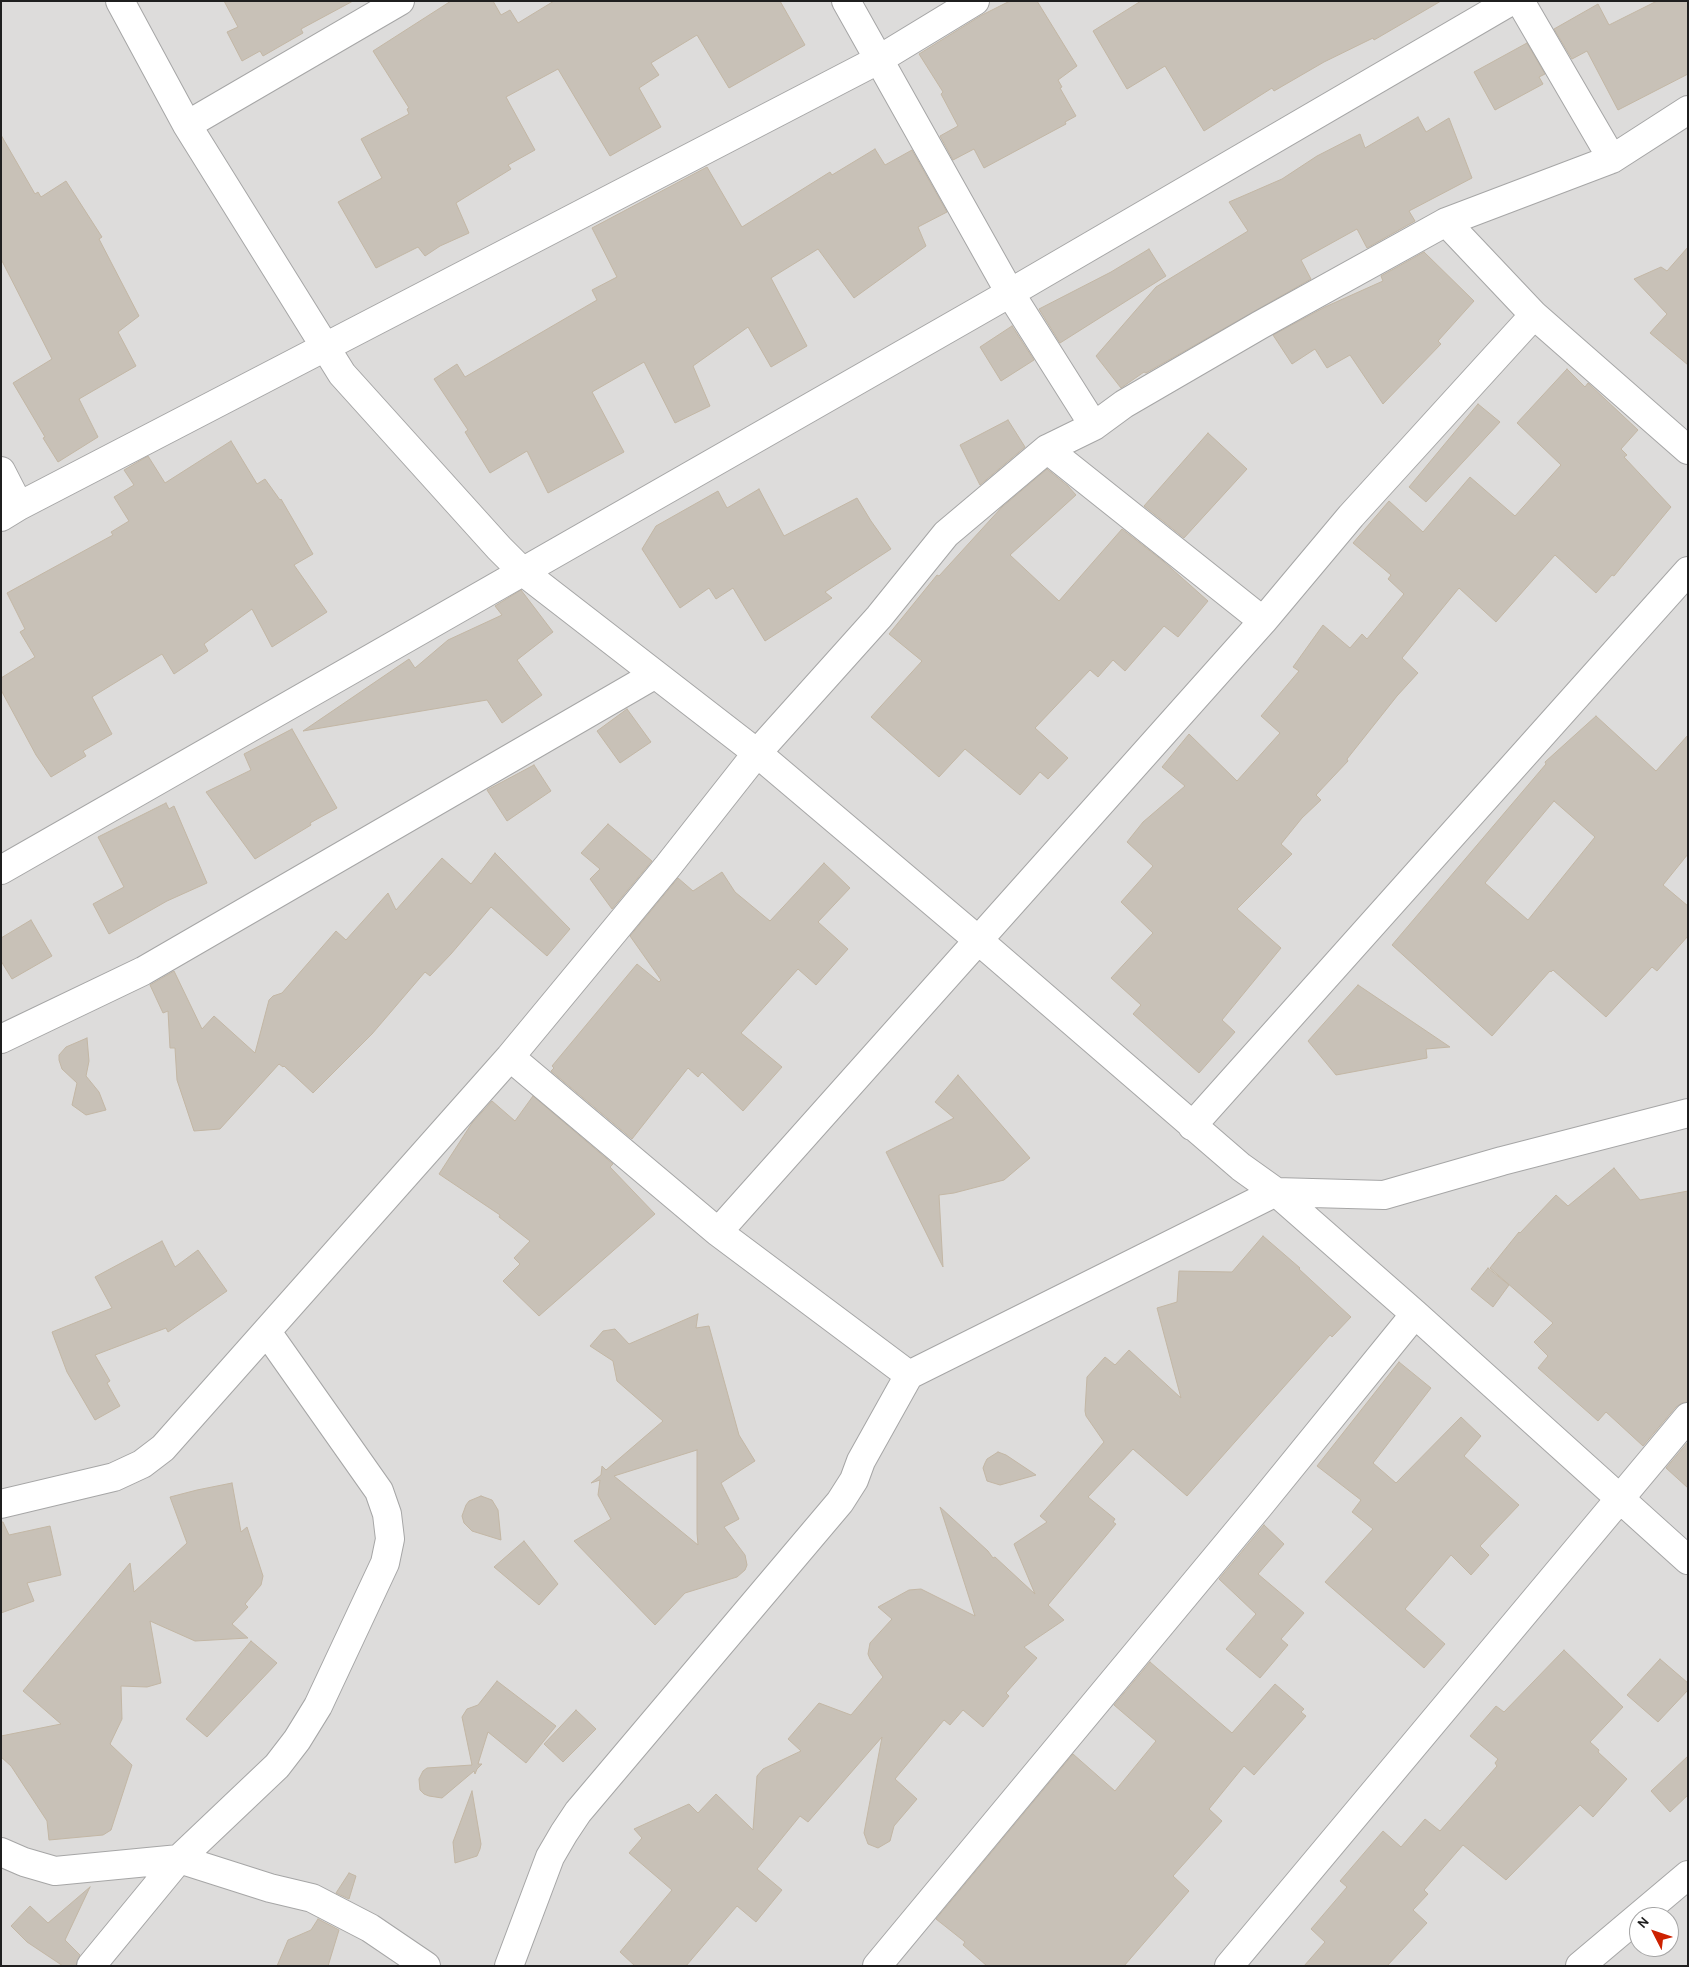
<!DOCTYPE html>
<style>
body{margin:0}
#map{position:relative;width:1689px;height:1967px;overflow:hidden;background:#f0eee4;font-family:Karla,sans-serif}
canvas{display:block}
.frame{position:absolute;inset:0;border:2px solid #1f1f1f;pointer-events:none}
.north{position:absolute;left:1629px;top:1907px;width:50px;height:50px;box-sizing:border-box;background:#fff;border:1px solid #a5a5a5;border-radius:50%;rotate:311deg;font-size:14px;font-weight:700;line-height:20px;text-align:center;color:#1f1f1f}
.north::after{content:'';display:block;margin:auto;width:18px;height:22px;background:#cd2100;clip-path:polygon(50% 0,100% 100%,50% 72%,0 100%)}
</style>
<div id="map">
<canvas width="1689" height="1967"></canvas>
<div class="frame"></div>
<div class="north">N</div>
</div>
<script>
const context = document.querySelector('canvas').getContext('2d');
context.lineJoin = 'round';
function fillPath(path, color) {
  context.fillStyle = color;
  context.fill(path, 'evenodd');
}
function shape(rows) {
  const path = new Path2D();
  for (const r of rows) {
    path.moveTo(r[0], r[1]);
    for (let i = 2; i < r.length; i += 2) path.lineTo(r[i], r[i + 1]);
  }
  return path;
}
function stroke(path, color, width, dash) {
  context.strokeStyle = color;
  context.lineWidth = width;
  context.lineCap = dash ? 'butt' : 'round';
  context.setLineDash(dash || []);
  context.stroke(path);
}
fillPath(shape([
 [1,1,1688,1,1688,1966,1,1966],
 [1639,1917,1669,1917,1669,1947,1639,1947]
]), '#dddcdb');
const building = shape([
 [224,1,353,1,301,29,303,33,263,56,260,51,242,61,227,32,238,27,224,1],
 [451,1,493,1,501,15,510,10,518,23,554,1,780,1,805,45,729,88,697,35,651,63,659,75,639,88,661,127,610,156,558,69,506,97,535,150,508,165,511,169,456,203,469,233,440,246,425,256,418,247,376,268,338,202,382,178,361,139,409,114,407,109,409,108,373,51,451,1],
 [1010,1,1037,1,1077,66,1058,80,1062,87,1060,88,1076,116,1065,122,1066,124,984,168,974,149,953,160,940,136,958,126,941,94,943,92,919,54,982,15,1010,1],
 [1141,1,1441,1,1374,40,1373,38,1324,62,1274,91,1272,88,1204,131,1165,66,1127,89,1093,31,1141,1],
 [1657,1,1688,1,1688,74,1618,110,1587,51,1572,59,1554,29,1598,4,1609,25,1657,1],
 [1527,43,1545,74,1539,77,1543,84,1495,110,1474,72,1527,43],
 [1418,117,1426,132,1449,118,1472,178,1409,211,1415,221,1367,248,1357,229,1301,260,1311,279,1146,373,1144,372,1121,388,1096,356,1156,287,1248,231,1229,202,1282,179,1317,156,1360,134,1365,148,1418,117],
 [1,135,35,194,38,192,41,197,66,181,102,237,99,239,139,316,118,332,136,366,79,399,98,437,58,462,43,438,45,437,13,383,52,359,1,259,1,135],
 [875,149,885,165,912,150,947,212,918,227,926,246,854,298,818,249,771,278,807,346,771,367,748,327,693,366,710,406,675,423,644,362,592,392,624,452,548,493,527,451,490,473,465,432,468,430,434,379,457,364,465,377,597,300,592,290,617,277,592,228,707,167,742,227,830,172,832,175,875,149],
 [1688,247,1688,365,1650,333,1667,314,1634,279,1661,267,1667,271,1688,247],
 [1149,249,1166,276,1060,343,1039,309,1111,272,1149,249],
 [1424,252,1474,301,1438,341,1441,344,1383,404,1350,355,1327,368,1315,349,1292,364,1273,335,1325,307,1383,281,1381,276,1424,252],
 [1012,326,1034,360,1001,381,980,347,1012,326],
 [1567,369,1585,387,1588,383,1638,430,1621,449,1627,455,1624,457,1671,507,1614,576,1612,575,1596,593,1555,555,1496,622,1459,588,1402,658,1418,673,1397,696,1347,759,1348,761,1316,795,1321,800,1302,818,1281,844,1292,854,1237,909,1281,948,1222,1020,1235,1032,1199,1073,1133,1014,1141,1005,1111,978,1153,933,1121,902,1153,866,1127,842,1143,822,1185,786,1162,767,1189,734,1237,781,1280,733,1261,716,1299,671,1293,667,1323,625,1350,648,1362,634,1367,639,1404,594,1388,579,1391,575,1353,543,1389,501,1423,532,1470,477,1515,516,1561,465,1517,423,1567,369],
 [1478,404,1500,422,1426,502,1409,487,1478,404],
 [1008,420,1025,447,980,485,960,445,1008,420],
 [1208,433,1247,469,1184,538,1144,506,1208,433],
 [231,441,257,484,265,479,280,500,281,499,313,554,294,565,327,612,272,647,252,609,204,644,208,651,174,674,162,654,92,697,112,734,83,751,86,756,51,777,36,755,1,690,1,678,35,657,20,632,25,629,7,593,113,535,111,532,129,521,114,497,134,485,124,470,148,456,165,483,231,441],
 [1047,469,1068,486,1076,495,1010,555,1059,601,1122,529,1163,561,1208,601,1178,637,1164,626,1125,671,1113,660,1098,677,1090,670,1035,728,1068,758,1048,779,1040,772,1020,795,965,749,939,777,871,717,922,661,889,634,937,575,939,576,1002,507,1047,469],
 [759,489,784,536,857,498,871,521,891,549,825,592,832,598,765,641,733,588,716,599,709,588,680,608,642,549,656,526,718,491,727,508,759,489],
 [521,590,553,632,517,660,542,695,502,723,487,700,303,731,409,659,415,668,448,640,502,615,495,606,521,590],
 [627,709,651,742,620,763,597,731,627,709],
 [1596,716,1656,771,1688,735,1688,854,1663,885,1688,906,1688,936,1657,971,1652,967,1606,1017,1553,970,1551,972,1550,971,1492,1036,1392,945,1546,764,1545,762,1596,716],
 [1554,801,1595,837,1528,920,1485,883,1554,801],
 [292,729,337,808,310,823,311,825,255,859,206,792,251,770,244,754,292,729],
 [534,765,551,791,507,821,487,790,534,765],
 [166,803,169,809,174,806,207,883,167,901,109,934,93,904,124,887,98,837,166,803],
 [608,824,652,861,612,909,590,879,600,869,581,853,608,824],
 [495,853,570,929,547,956,491,907,451,954,430,976,425,972,372,1034,313,1093,284,1066,283,1067,279,1064,220,1129,194,1131,177,1080,175,1048,170,1048,168,1011,163,1013,150,985,174,971,202,1029,214,1016,255,1053,269,1000,273,996,282,993,336,931,346,940,388,893,396,910,442,858,471,884,495,853],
 [824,863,850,888,818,922,848,949,816,985,798,969,741,1033,782,1067,743,1111,702,1072,698,1077,688,1068,632,1139,551,1071,554,1068,552,1066,637,964,659,982,661,980,630,936,678,878,693,891,722,872,735,892,770,921,824,863],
 [31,920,52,956,12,979,1,961,1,938,31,920],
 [1358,985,1450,1047,1426,1049,1427,1058,1336,1075,1308,1041,1358,985],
 [87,1038,89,1061,86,1076,99,1092,106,1110,86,1115,72,1105,77,1083,62,1069,59,1060,59,1055,66,1047,87,1038],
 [958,1075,1030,1158,1004,1180,954,1193,939,1195,943,1267,886,1152,954,1118,935,1102,958,1075],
 [533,1096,613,1164,610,1167,655,1214,539,1316,503,1281,520,1264,514,1258,530,1241,499,1217,500,1215,439,1174,472,1123,492,1101,515,1121,533,1096],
 [1614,1168,1640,1200,1688,1191,1688,1402,1682,1403,1676,1407,1643,1446,1606,1412,1598,1421,1538,1368,1548,1356,1534,1342,1553,1323,1490,1268,1519,1232,1520,1233,1556,1195,1568,1206,1614,1168],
 [1263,1236,1300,1268,1299,1269,1351,1317,1332,1337,1330,1335,1187,1496,1133,1449,1088,1497,1115,1519,1113,1522,1116,1524,1048,1605,1064,1620,1024,1647,1037,1658,1006,1693,1009,1696,983,1727,963,1710,950,1725,944,1720,895,1779,917,1799,894,1826,890,1841,878,1848,868,1844,864,1833,882,1737,808,1822,800,1816,757,1869,782,1890,756,1922,737,1906,686,1966,635,1966,620,1952,672,1890,629,1853,642,1838,634,1829,689,1804,698,1813,716,1794,753,1830,757,1776,763,1769,801,1751,788,1739,819,1703,851,1715,883,1677,870,1659,868,1654,870,1643,892,1619,878,1607,909,1590,921,1589,975,1616,940,1507,988,1551,993,1558,995,1557,1035,1594,1014,1544,1047,1522,1040,1516,1104,1442,1086,1416,1085,1411,1087,1377,1105,1357,1115,1365,1129,1350,1181,1398,1157,1308,1177,1302,1179,1271,1232,1272,1263,1236],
 [162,1241,175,1267,198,1250,227,1291,168,1332,166,1328,95,1355,110,1381,107,1383,120,1406,95,1420,67,1372,52,1332,112,1308,95,1277,162,1241],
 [1488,1268,1509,1285,1493,1307,1471,1289,1488,1268],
 [698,1314,696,1328,709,1326,739,1435,755,1461,721,1483,739,1519,724,1527,745,1555,747,1565,745,1570,737,1577,685,1593,655,1625,574,1541,611,1519,598,1495,600,1480,591,1483,601,1475,602,1466,606,1470,663,1421,617,1381,613,1361,590,1346,603,1331,615,1329,629,1344,698,1314],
 [697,1450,697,1533,698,1545,614,1476,697,1450],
 [1399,1362,1431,1388,1373,1463,1396,1483,1461,1417,1481,1436,1464,1456,1519,1505,1480,1546,1489,1555,1471,1575,1451,1555,1405,1609,1445,1644,1424,1668,1325,1582,1373,1529,1352,1512,1361,1500,1317,1466,1399,1362],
 [1688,1442,1688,1488,1666,1468,1688,1442],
 [998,1452,1006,1455,1036,1475,1000,1485,987,1481,983,1468,985,1463,987,1459,998,1452],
 [232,1483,241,1532,247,1527,263,1576,261,1585,245,1604,248,1607,232,1624,248,1638,195,1641,150,1621,161,1683,147,1687,121,1686,122,1719,110,1744,132,1765,111,1830,103,1835,49,1840,47,1821,11,1766,1,1757,1,1736,61,1724,23,1691,130,1563,134,1592,187,1543,170,1497,197,1490,232,1483],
 [481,1496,492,1500,498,1510,501,1540,472,1531,464,1523,462,1516,466,1505,469,1501,481,1496],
 [1,1522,3,1522,9,1535,50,1526,61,1575,27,1583,34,1601,1,1613,1,1522],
 [1264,1525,1284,1544,1258,1574,1304,1613,1281,1639,1288,1645,1260,1678,1226,1649,1256,1614,1219,1579,1264,1525],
 [524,1541,558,1584,539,1605,494,1567,524,1541],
 [251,1641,277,1663,207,1737,186,1719,251,1641],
 [1564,1650,1623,1707,1590,1742,1599,1750,1598,1752,1627,1779,1593,1817,1580,1805,1506,1880,1463,1845,1424,1890,1428,1894,1413,1910,1427,1923,1387,1966,1304,1966,1325,1942,1311,1929,1347,1887,1340,1881,1383,1831,1401,1847,1425,1819,1440,1831,1497,1766,1495,1763,1498,1759,1470,1736,1496,1706,1504,1712,1564,1650],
 [1660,1659,1688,1683,1688,1690,1658,1722,1627,1695,1660,1659],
 [1150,1662,1232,1733,1275,1684,1304,1709,1301,1712,1306,1716,1254,1775,1244,1766,1209,1809,1222,1821,1173,1876,1189,1891,1124,1966,987,1966,963,1945,965,1942,936,1919,1073,1754,1115,1791,1156,1741,1114,1705,1150,1662],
 [497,1681,556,1726,526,1763,488,1732,478,1764,482,1764,477,1769,475,1774,474,1771,442,1798,429,1796,424,1794,420,1790,419,1779,423,1771,427,1768,472,1765,462,1717,467,1709,478,1705,497,1681],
 [576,1710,596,1729,563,1762,544,1744,576,1710],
 [1688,1756,1688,1795,1670,1812,1651,1791,1688,1756],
 [472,1791,481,1844,480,1849,477,1856,455,1863,453,1842,472,1791],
 [349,1873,356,1876,349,1899,336,1893,349,1873],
 [90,1887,65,1940,80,1955,76,1966,63,1966,27,1942,11,1926,30,1906,48,1923,90,1887],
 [318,1919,339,1930,328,1966,277,1966,288,1940,311,1930,318,1919]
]);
fillPath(building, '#c8c1b7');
stroke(building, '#c3b7a5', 1);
const minor = shape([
 [120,1,187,125,342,374,499,548,522,571,757,753,978,940,1241,1167,1276,1192,1384,1195,1502,1161,1688,1113],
 [846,1,1010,293,1094,426],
 [1520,1,1612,159],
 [187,125,400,1],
 [1446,222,1534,315,1688,450],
 [1047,449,1263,621],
 [1,471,19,506],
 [1,517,19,506,878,60,975,1],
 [1,870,1010,293,1511,1],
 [1,1039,143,971,654,675],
 [510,1057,718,1232,909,1375,1276,1192,1415,1314,1688,1560],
 [1192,1126,1688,571],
 [718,1232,1263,621,1351,516,1534,315],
 [1,1504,114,1477,142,1464,163,1448,510,1057,668,866,757,753,879,617,946,534,1047,449,1094,426,1124,404,1260,325,1446,222,1612,159,1688,110],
 [1,1852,24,1862,55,1871,179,1859,270,1888,312,1898,370,1928,426,1966],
 [91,1966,179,1859,277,1766,297,1740,318,1706,385,1563,390,1539,387,1514,379,1491,267,1332],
 [509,1966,550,1857,564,1833,578,1812,840,1502,854,1480,861,1461,909,1375],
 [877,1966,1259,1506,1415,1314],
 [1229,1966,1688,1417],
 [1580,1966,1688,1875]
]);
stroke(minor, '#a6a6a6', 30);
stroke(minor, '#fff', 28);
</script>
